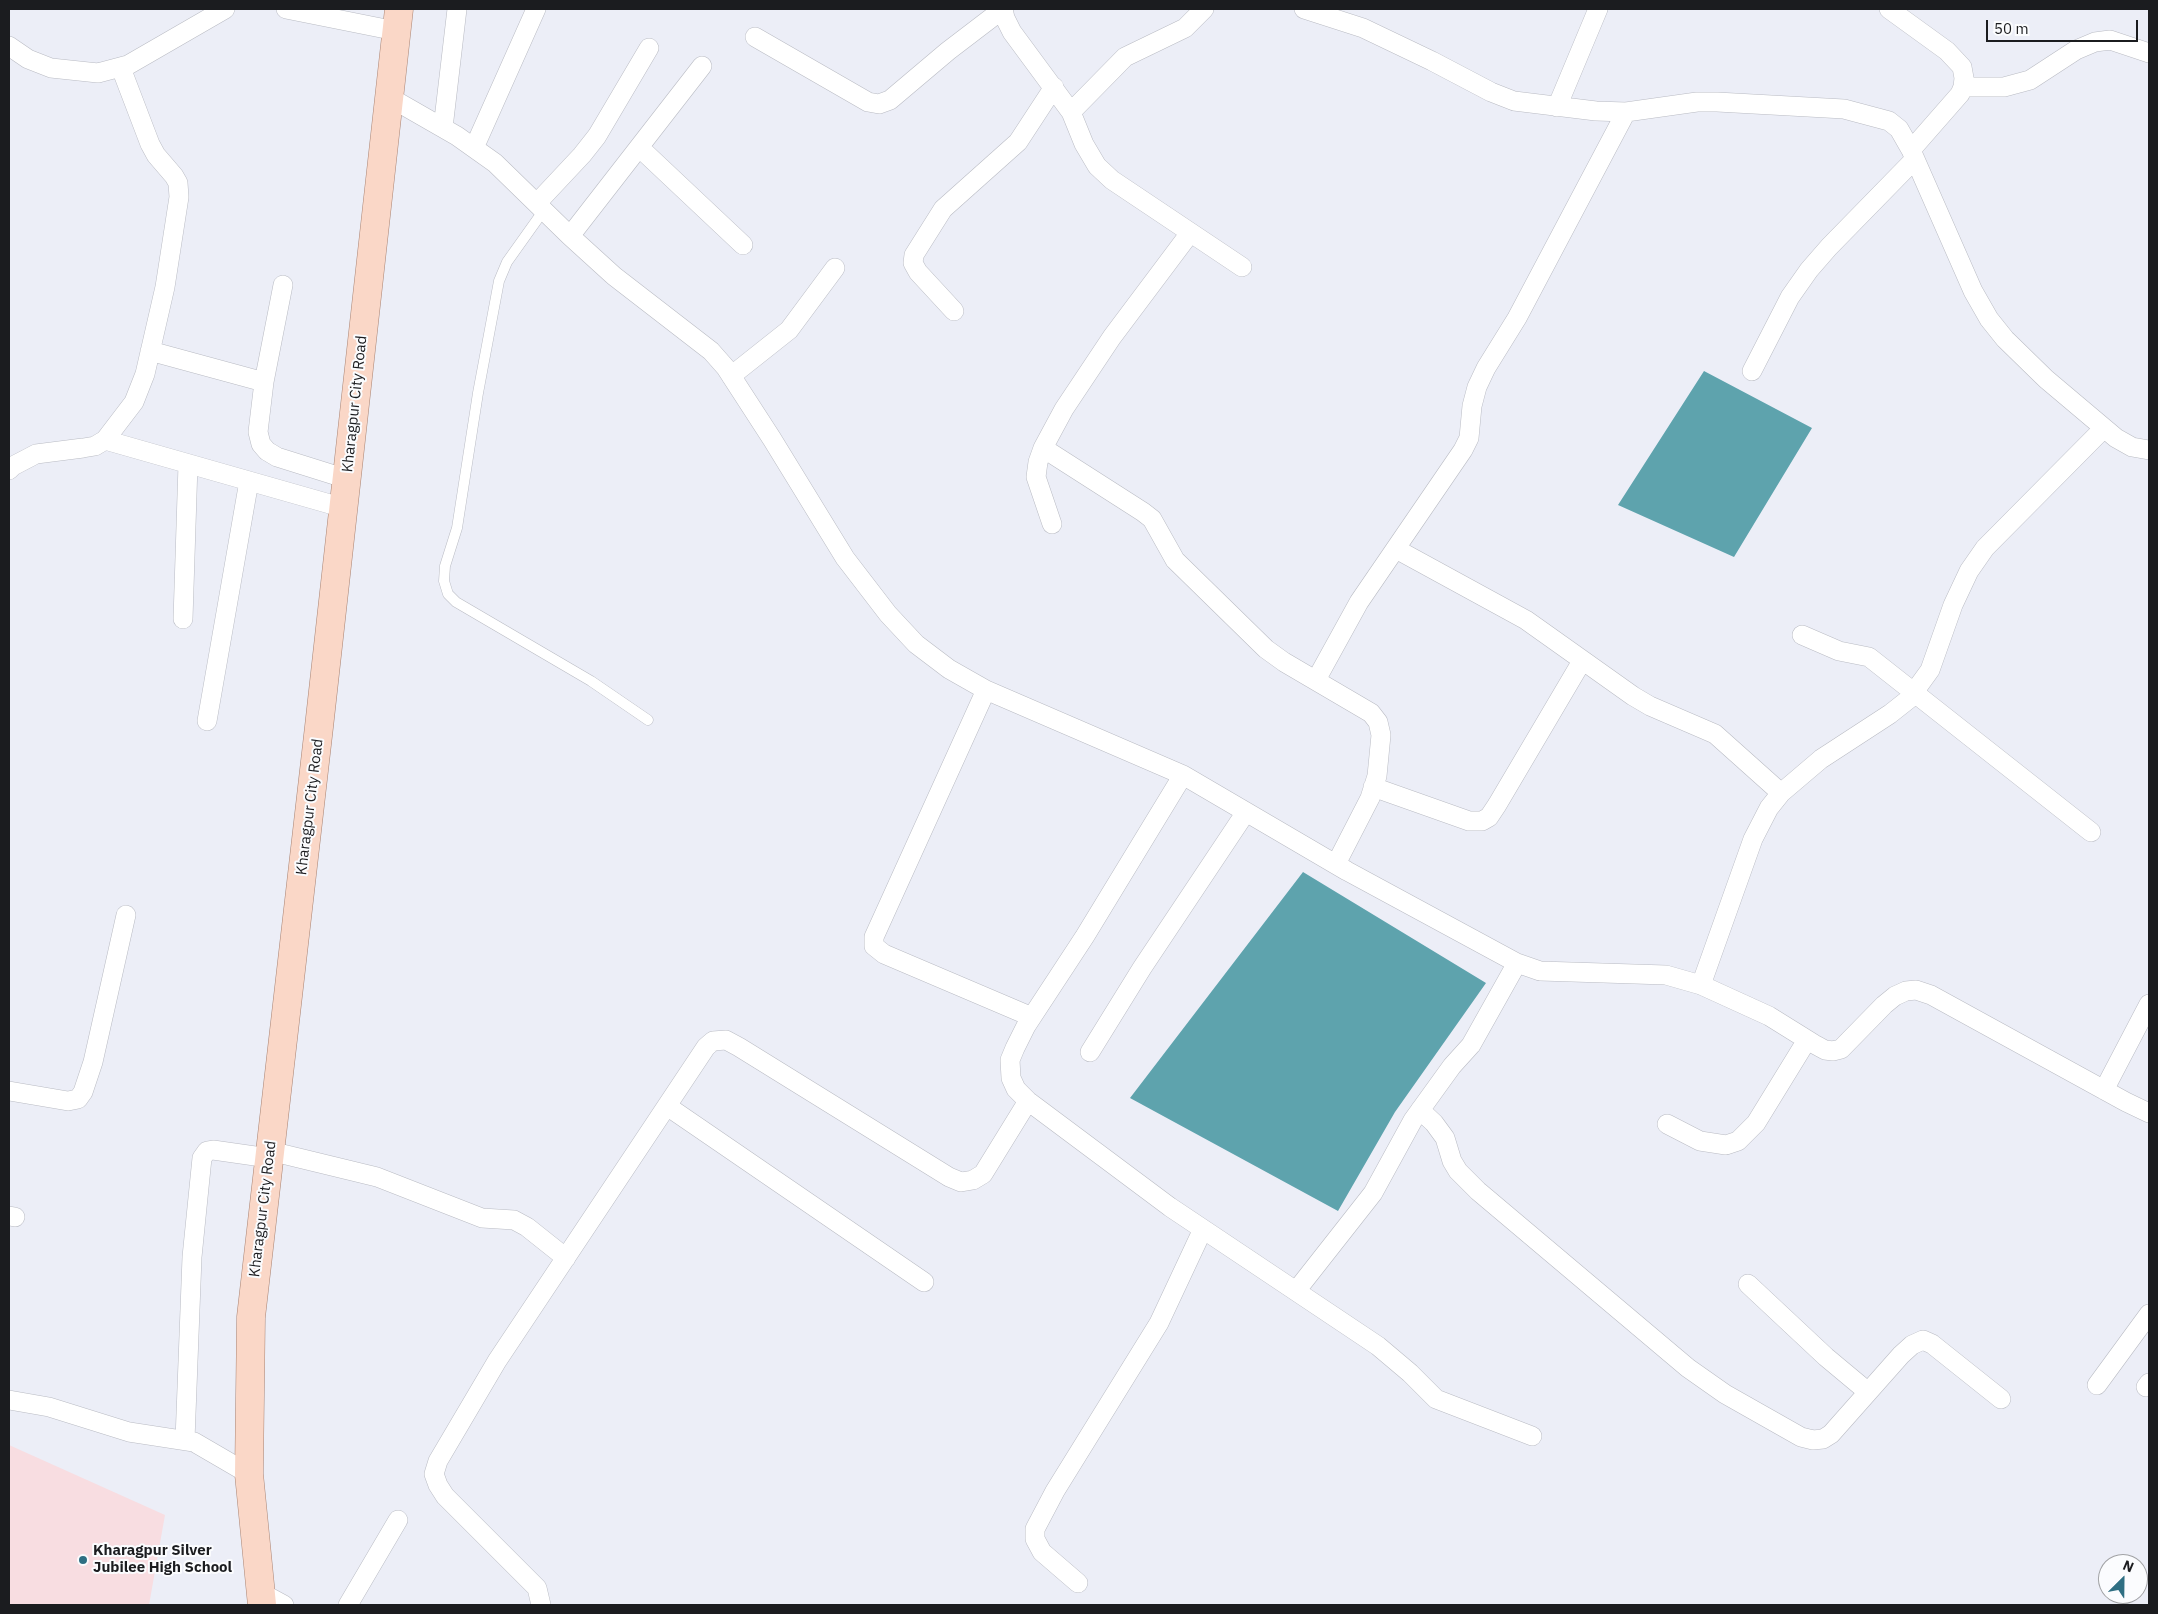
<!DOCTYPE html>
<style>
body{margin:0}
#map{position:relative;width:2158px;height:1614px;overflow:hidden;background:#eceef7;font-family:"IBM Plex Sans",sans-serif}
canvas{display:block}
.frame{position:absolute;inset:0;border:10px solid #1b1c1f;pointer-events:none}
.north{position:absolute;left:2098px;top:1554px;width:50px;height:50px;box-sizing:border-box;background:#fbfcfe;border:1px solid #a1a2a5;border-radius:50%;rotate:23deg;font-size:14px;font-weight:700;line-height:20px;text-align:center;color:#1b1c1f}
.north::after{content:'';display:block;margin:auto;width:18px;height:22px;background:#2f6f83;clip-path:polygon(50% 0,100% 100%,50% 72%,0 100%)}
.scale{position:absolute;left:1986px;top:20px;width:152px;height:22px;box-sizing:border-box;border:2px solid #1b1c1f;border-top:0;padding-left:6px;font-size:15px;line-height:18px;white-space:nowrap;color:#1b1c1f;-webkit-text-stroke:4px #fbfcfe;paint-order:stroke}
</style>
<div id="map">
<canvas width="2158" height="1614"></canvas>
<div class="frame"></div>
<div class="north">N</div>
<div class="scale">50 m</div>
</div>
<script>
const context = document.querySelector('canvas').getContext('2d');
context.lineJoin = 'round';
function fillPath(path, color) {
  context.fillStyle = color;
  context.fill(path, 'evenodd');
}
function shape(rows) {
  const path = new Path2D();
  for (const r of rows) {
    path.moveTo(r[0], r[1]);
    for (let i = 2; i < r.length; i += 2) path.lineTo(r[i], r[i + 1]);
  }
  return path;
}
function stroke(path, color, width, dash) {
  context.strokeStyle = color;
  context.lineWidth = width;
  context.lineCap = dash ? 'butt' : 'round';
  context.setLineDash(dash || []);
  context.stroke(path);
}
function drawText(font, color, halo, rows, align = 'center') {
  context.font = font + ' "IBM Plex Sans",sans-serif';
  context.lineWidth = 4;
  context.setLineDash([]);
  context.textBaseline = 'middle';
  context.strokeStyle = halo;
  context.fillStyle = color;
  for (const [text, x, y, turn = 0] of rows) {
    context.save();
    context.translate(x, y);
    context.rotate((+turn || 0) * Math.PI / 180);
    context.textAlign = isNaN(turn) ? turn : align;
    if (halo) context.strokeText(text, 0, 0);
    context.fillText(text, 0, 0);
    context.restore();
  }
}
fillPath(shape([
 [9,1445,165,1515,149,1605,9,1605]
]), '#f8dde1');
fillPath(shape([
 [1704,371,1812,428,1734,557,1618,505],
 [1303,872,1486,983,1395,1112,1338,1211,1130,1098]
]), '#5ea3ad');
const service = shape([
 [544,210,507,262,499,281,478,393,457,528,445,566,444,581,448,594,456,602,591,681,648,720]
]);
const minor = shape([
 [286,9,396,31],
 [1003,9,1005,18,1012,32,1071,112,1084,144,1097,166,1112,180,1242,267],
 [1304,9,1363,28,1432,61,1491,92,1514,101,1596,111,1626,112,1697,102,1717,102,1844,109,1889,121,1899,129,1911,150,1973,291,1989,319,2005,339,2046,379,2116,438,2132,447,2149,450],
 [1889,9,1947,51,1962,67,1964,78,1963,87,1960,94,1911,150],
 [755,37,868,102,879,104,890,100,948,51,1003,9],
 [9,46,28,59,51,68,98,73,128,65,225,9],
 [1963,87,2004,87,2030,80,2076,50,2095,42,2110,40,2149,53],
 [389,97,457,136,495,163,570,236,614,276,711,351,726,368,772,439,845,558,888,614,916,644,949,669,986,690,1183,775,1347,871,1517,963,1540,971,1666,975,1701,985,1769,1016,1814,1044,1825,1050,1833,1051,1841,1049,1884,1005,1895,996,1906,991,1916,990,1931,995,2126,1102,2149,1113],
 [1557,107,1598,9],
 [1071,112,1125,57,1185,28,1204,9],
 [443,128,457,9],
 [474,148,536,9],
 [640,148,743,245],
 [537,203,582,155,597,136,649,48],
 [570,236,702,66],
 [283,285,264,382,258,432,261,444,267,451,277,457,347,479],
 [954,311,918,272,913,263,914,255,943,209,1018,142,1054,87],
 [150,351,264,382],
 [1752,371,1790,297,1809,270,1829,247,1915,159],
 [731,376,789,330,835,268],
 [105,440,344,508],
 [1043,448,1143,512,1152,519,1175,560,1266,649,1284,662,1371,713,1378,722,1381,735,1377,776,1370,798,1336,864],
 [9,470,13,466,36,454,83,448,95,446,105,440,134,402,145,374,165,287,179,197,178,183,174,176,156,155,150,144,121,68],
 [1052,524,1036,477,1038,462,1043,448,1064,409,1112,337,1190,233],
 [1396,549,1526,620,1633,696,1650,706,1715,734,1781,793],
 [183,619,188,464],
 [1802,635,1839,651,1869,657,2091,832],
 [1316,680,1359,602,1463,450,1469,438,1472,406,1477,387,1486,368,1517,318,1626,112],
 [986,690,874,937,874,946,884,954,1032,1017],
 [207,721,249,481],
 [1183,775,1085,936,1026,1026,1015,1048,1010,1060,1011,1078,1016,1089,1028,1101,1170,1207,1378,1346,1410,1373,1436,1399,1532,1436],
 [1373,787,1469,821,1482,821,1489,817,1497,805,1582,661],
 [1701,985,1753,839,1769,808,1781,793,1821,759,1890,714,1909,699,1930,670,1953,605,1969,571,1985,548,2104,428],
 [1090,1052,1142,968,1246,812],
 [2104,1090,2149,1004],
 [9,1091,68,1101,78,1099,83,1092,93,1062,126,915],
 [667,1106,924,1282],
 [1420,1110,1434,1123,1445,1138,1452,1161,1458,1171,1478,1191,1688,1368,1725,1394,1801,1437,1813,1440,1823,1439,1831,1434,1901,1355,1912,1345,1923,1340,1932,1344,2001,1399],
 [1667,1124,1700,1141,1726,1145,1738,1141,1756,1123,1807,1040],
 [270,1151,377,1177,482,1218,514,1220,527,1227,566,1258],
 [9,1216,15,1217],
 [1748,1284,1826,1357,1868,1392],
 [1296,1291,1373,1193,1413,1120,1452,1066,1471,1045,1517,963],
 [2097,1385,2149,1314],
 [2146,1387,2149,1383],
 [9,1400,49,1407,129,1432,194,1442,249,1474],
 [185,1440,192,1257,202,1158,207,1151,213,1150,269,1158],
 [1078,1583,1042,1552,1035,1539,1035,1529,1055,1491,1159,1323,1203,1229],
 [260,1592,284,1605],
 [348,1605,398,1520],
 [541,1605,537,1588,445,1496,438,1485,434,1474,438,1461,497,1361,706,1047,713,1041,726,1040,739,1047,949,1177,961,1182,973,1180,983,1174,1028,1101]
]);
const primary = shape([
 [262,1605,249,1474,251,1317,319,727,399,9]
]);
stroke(service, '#b9bbc3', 11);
stroke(minor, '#b9bbc3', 20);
stroke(primary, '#a98474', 29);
stroke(service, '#fff', 10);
stroke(minor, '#fff', 19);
stroke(primary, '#fad7c7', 28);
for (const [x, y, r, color] of [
 [83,1560,5,"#2f6f83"]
]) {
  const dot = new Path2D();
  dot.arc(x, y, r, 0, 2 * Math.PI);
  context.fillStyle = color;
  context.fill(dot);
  stroke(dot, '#fbfcfe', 2);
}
drawText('15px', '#1b1c1f', '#fbfcfe', [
 ["Kharagpur City Road",355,404,-84],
 ["Kharagpur City Road",310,807,-83],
 ["Kharagpur City Road",263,1209,-83]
]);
drawText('bold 15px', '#1b1c1f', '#fbfcfe', [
 ["Kharagpur Silver",93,1551],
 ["Jubilee High School",93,1568]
], 'left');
</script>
